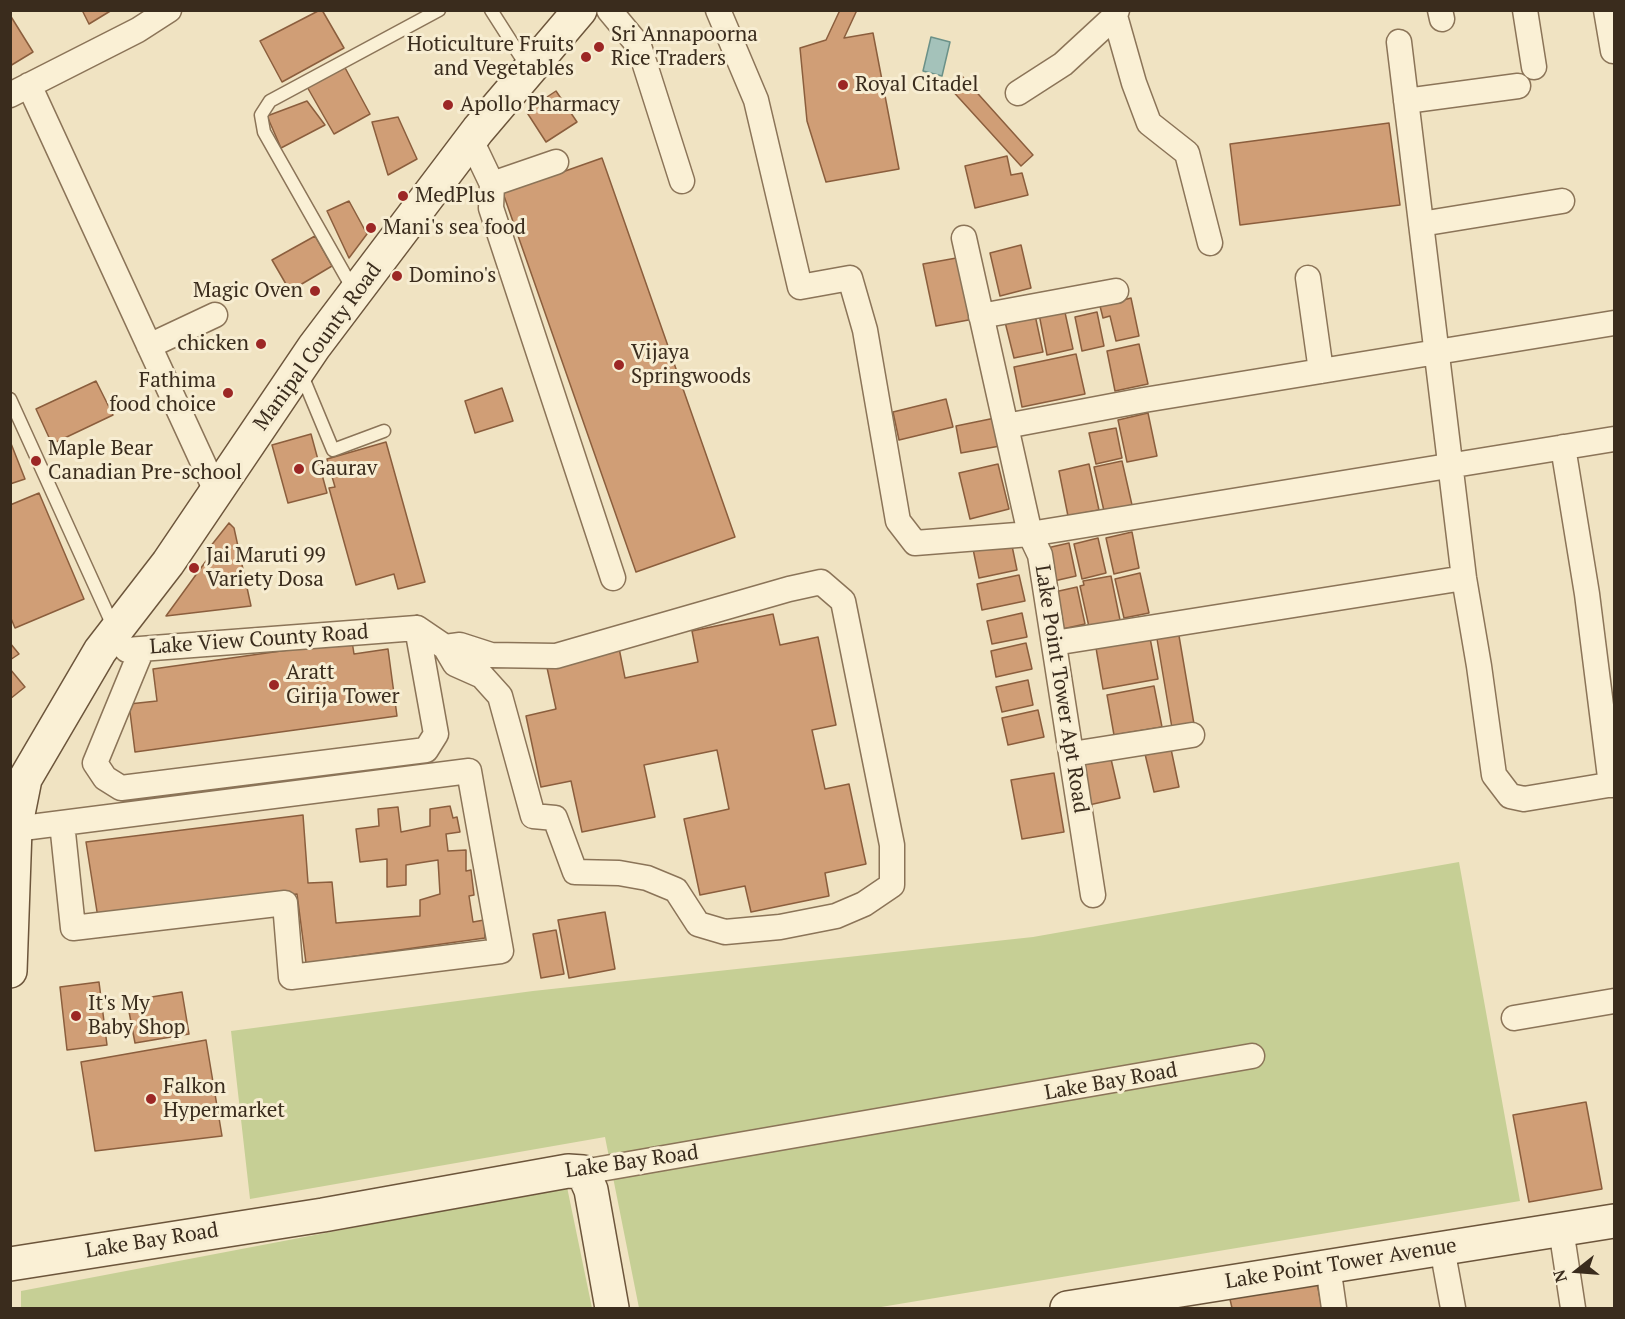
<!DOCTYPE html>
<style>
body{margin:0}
#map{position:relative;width:1625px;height:1319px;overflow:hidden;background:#f0e3c2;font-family:"PT Serif",serif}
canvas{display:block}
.frame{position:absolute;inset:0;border:12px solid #3a2c1d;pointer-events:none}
.north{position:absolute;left:1547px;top:1241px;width:60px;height:60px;-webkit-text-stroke:4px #f7edd2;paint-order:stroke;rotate:253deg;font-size:16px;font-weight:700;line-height:24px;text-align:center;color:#3a2c1d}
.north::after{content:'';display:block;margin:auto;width:21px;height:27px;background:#3a2c1d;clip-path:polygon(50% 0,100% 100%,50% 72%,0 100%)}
</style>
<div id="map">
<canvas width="1625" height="1319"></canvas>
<div class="frame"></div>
<div class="north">N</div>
</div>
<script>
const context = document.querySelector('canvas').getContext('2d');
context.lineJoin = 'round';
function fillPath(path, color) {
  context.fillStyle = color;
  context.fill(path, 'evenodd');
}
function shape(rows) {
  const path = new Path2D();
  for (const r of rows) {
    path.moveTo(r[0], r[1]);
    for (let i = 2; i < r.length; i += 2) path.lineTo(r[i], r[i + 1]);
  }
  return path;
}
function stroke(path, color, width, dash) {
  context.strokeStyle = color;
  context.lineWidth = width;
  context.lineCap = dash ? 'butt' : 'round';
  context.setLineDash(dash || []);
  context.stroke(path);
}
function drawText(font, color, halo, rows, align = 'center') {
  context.font = font + ' "PT Serif",serif';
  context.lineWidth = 6;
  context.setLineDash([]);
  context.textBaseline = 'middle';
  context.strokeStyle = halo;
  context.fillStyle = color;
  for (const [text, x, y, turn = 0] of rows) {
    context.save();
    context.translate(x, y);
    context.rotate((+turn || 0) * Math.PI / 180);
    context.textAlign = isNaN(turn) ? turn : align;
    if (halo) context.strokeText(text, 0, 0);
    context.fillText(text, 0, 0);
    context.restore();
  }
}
fillPath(shape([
 [1459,862,1520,1201,875,1308,639,1308,605,1137,250,1199,231,1031,533,991,1033,937],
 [567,1187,592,1308,21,1308,21,1291]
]), '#c6cf95');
const water = shape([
 [931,37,950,42,942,76,923,71,931,37]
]);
fillPath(water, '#a4c2ba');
stroke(water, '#6b9188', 1.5);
const building = shape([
 [82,10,112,10,89,24,82,10],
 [320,10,322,10,344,48,282,82,260,41,320,10],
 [840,10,857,10,844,38,873,33,899,169,826,182,807,121,800,48,826,40,840,10],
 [10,15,33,52,10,66,10,15],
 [343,64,370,114,334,134,306,85,343,64],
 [962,76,1033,155,1021,166,949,87,962,76],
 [556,91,577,122,546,142,526,111,556,91],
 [307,101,325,125,281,148,267,116,307,101],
 [398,117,417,159,388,175,372,122,398,117],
 [1389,123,1400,205,1240,225,1230,144,1389,123],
 [1007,156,1011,175,1022,173,1028,195,975,208,965,166,1007,156],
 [602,158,735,537,636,572,503,193,602,158],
 [349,201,367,234,349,258,327,211,349,201],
 [315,236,332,266,290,291,272,260,315,236],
 [1021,245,1031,288,1000,296,990,253,1021,245],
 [962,257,974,319,936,326,923,264,962,257],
 [1131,298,1139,336,1116,341,1110,316,1103,318,1100,306,1131,298],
 [1064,308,1073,349,1047,355,1039,314,1064,308],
 [1097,312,1104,346,1082,351,1075,317,1097,312],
 [1035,315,1043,352,1014,358,1005,322,1035,315],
 [1139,344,1148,384,1115,391,1107,351,1139,344],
 [1076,354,1085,394,1022,407,1014,367,1076,354],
 [96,381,113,415,52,444,36,409,96,381],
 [502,388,513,421,475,433,465,401,502,388],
 [946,399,953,427,899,440,893,412,946,399],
 [1148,413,1157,456,1127,462,1118,420,1148,413],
 [995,418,1000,446,961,453,956,426,995,418],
 [1116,428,1122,458,1096,464,1089,433,1116,428],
 [311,434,327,493,288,503,272,445,311,434],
 [10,441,25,479,10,484,10,441],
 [386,442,425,582,398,589,394,574,356,585,329,488,335,487,327,459,386,442],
 [1122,461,1132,505,1104,511,1094,467,1122,461],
 [998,464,1009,509,970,519,959,473,998,464],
 [1089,464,1099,510,1068,516,1059,471,1089,464],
 [39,493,84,599,15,628,10,616,10,505,39,493],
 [229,523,234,528,251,606,166,616,214,550,210,547,229,523],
 [1132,532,1139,568,1114,574,1106,538,1132,532],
 [1098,538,1106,573,1082,579,1074,544,1098,538],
 [1011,541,1017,570,979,578,973,549,1011,541],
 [1069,543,1076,576,1054,581,1047,548,1069,543],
 [1140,573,1149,613,1124,618,1115,579,1140,573],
 [1019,575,1025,601,982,610,977,584,1019,575],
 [1111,576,1120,620,1089,627,1080,586,1084,585,1083,581,1111,576],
 [1077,587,1085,624,1058,630,1050,593,1077,587],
 [1022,613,1027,637,992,644,987,621,1022,613],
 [773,614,780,645,818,637,836,725,812,730,825,789,849,784,866,864,825,873,829,896,751,912,745,886,700,895,684,819,729,809,717,750,644,765,655,817,582,832,571,781,541,787,526,716,556,709,546,663,619,648,625,678,698,662,692,631,773,614],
 [1178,630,1194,724,1172,728,1156,633,1178,630],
 [1150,638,1158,679,1103,689,1096,648,1150,638],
 [352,641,354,654,388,649,397,716,135,752,129,704,157,701,153,669,352,641],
 [10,643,19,654,10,660,10,643],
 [1026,643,1032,669,996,677,991,651,1026,643],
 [10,669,25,687,10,699,10,669],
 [1028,680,1033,705,1002,712,996,687,1028,680],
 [1154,686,1162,727,1114,735,1107,695,1154,686],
 [1038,710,1044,737,1008,745,1002,718,1038,710],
 [1171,749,1179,787,1154,792,1145,754,1171,749],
 [1111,759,1120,798,1089,805,1081,765,1111,759],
 [1054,773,1064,832,1022,839,1011,780,1054,773],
 [450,806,453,818,457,817,460,832,446,834,448,851,466,850,466,871,471,870,474,895,469,896,473,922,484,920,485,938,306,963,297,894,98,918,86,842,303,815,308,883,332,882,336,923,420,916,420,900,440,894,438,860,406,865,406,885,387,887,387,859,360,862,356,829,379,826,378,809,398,807,401,832,430,826,430,809,450,806],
 [605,912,615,969,569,978,558,920,605,912],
 [556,930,564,974,541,978,533,934,556,930],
 [99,982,107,1045,67,1050,60,987,99,982],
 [182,992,189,1034,135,1043,127,1001,182,992],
 [206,1040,222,1136,95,1151,81,1062,206,1040],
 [1586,1102,1602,1189,1529,1202,1513,1115,1586,1102],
 [1316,1278,1322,1308,1232,1308,1229,1295,1316,1278]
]);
fillPath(building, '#d09e76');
stroke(building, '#8b5e3d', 1.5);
const lane = shape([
 [491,10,528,68],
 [353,289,264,132,261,115,270,101,439,10],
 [301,373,333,450,384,431],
 [10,399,114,628]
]);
const street = shape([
 [609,10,639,46,682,181],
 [718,10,756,100,800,287,850,278,865,330,898,521,915,543,1030,534,1614,439],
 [1440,10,1442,19],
 [1525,10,1534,67],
 [1606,10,1613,51],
 [1115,16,1134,83,1149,123,1187,153,1210,243],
 [1399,42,1464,578,1479,666,1494,775,1510,796,1524,799,1614,784],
 [29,85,216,491],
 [1018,93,1063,64,1115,16,1117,10],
 [10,95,138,30,169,10],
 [1406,101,1518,86],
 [471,140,492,184,491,208,613,578],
 [492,184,556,162],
 [1421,224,1562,201],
 [964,238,1030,534,1040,555,1093,895],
 [1308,278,1321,371],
 [981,316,1116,291],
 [149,346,215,315],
 [1006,426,1144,400,1614,323],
 [1563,447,1587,594,1611,785],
 [417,628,445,647,455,664,482,676,500,696,533,816,555,818,575,872,619,873,647,878,676,890,698,924,725,932,780,927,836,916,864,904,892,885,892,845,843,601,821,582,789,589,556,656,491,655,460,645,445,647],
 [1054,643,1464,578],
 [142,649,95,763,105,778,121,788,426,750,436,734,417,628],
 [127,650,417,628],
 [1072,754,1192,735],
 [15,829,469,771,501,951,291,977,285,903,73,928,62,823],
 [1514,1018,1614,1001],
 [583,1172,1252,1056],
 [1561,1229,1573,1308],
 [1442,1248,1453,1308],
 [1328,1266,1334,1308]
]);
const secondary = shape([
 [10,971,15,829,25,779,100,651,168,563,314,347,478,130,580,10],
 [10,1264,323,1215,568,1171,583,1172,591,1190,612,1308],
 [1067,1308,1614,1221]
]);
stroke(lane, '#8b7458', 15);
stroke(street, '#8b7458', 27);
stroke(secondary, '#6c553b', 36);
stroke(lane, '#faf0d5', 12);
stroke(street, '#faf0d5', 24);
stroke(secondary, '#faf0d5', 33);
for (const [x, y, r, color] of [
 [599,47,6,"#9c2725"],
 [586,57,6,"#9c2725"],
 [843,85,6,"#9c2725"],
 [448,105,6,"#9c2725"],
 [403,196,6,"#9c2725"],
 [371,228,6,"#9c2725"],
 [397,276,6,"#9c2725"],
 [315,291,6,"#9c2725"],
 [261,344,6,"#9c2725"],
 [619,365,6,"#9c2725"],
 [228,393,6,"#9c2725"],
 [36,461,6,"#9c2725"],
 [299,469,6,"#9c2725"],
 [194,568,6,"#9c2725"],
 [274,685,6,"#9c2725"],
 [76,1016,6,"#9c2725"],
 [151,1099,6,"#9c2725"]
]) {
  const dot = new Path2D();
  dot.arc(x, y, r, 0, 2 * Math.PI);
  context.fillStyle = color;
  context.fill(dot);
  stroke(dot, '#f7edd2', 2);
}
drawText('21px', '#3a2c1d', '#f7edd2', [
 ["Sri Annapoorna",611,35],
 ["Rice Traders",611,59],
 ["Hoticulture Fruits",574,45,"right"],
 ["and Vegetables",574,69,"right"],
 ["Royal Citadel",855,85],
 ["Apollo Pharmacy",460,105],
 ["MedPlus",415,196],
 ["Mani's sea food",383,228],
 ["Domino's",409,276],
 ["Magic Oven",303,291,"right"],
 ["chicken",249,344,"right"],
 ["Vijaya",631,353],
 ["Springwoods",631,377],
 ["Fathima",216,381,"right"],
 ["food choice",216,405,"right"],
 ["Maple Bear",48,449],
 ["Canadian Pre-school",48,473],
 ["Gaurav",311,469],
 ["Jai Maruti 99",206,556],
 ["Variety Dosa",206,580],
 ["Aratt",286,673],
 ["Girija Tower",286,697],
 ["It's My",88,1004],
 ["Baby Shop",88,1028],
 ["Falkon",163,1087],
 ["Hypermarket",163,1111]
], 'left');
drawText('21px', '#3a2c1d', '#f7edd2', [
 ["Manipal County Road",318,347,-54],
 ["Lake View County Road",259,640,-4],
 ["Lake Point Tower Apt Road",1061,689,81],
 ["Lake Bay Road",1111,1082,-10],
 ["Lake Bay Road",632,1162,-8],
 ["Lake Bay Road",152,1241,-9],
 ["Lake Point Tower Avenue",1341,1264,-9]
]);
</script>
